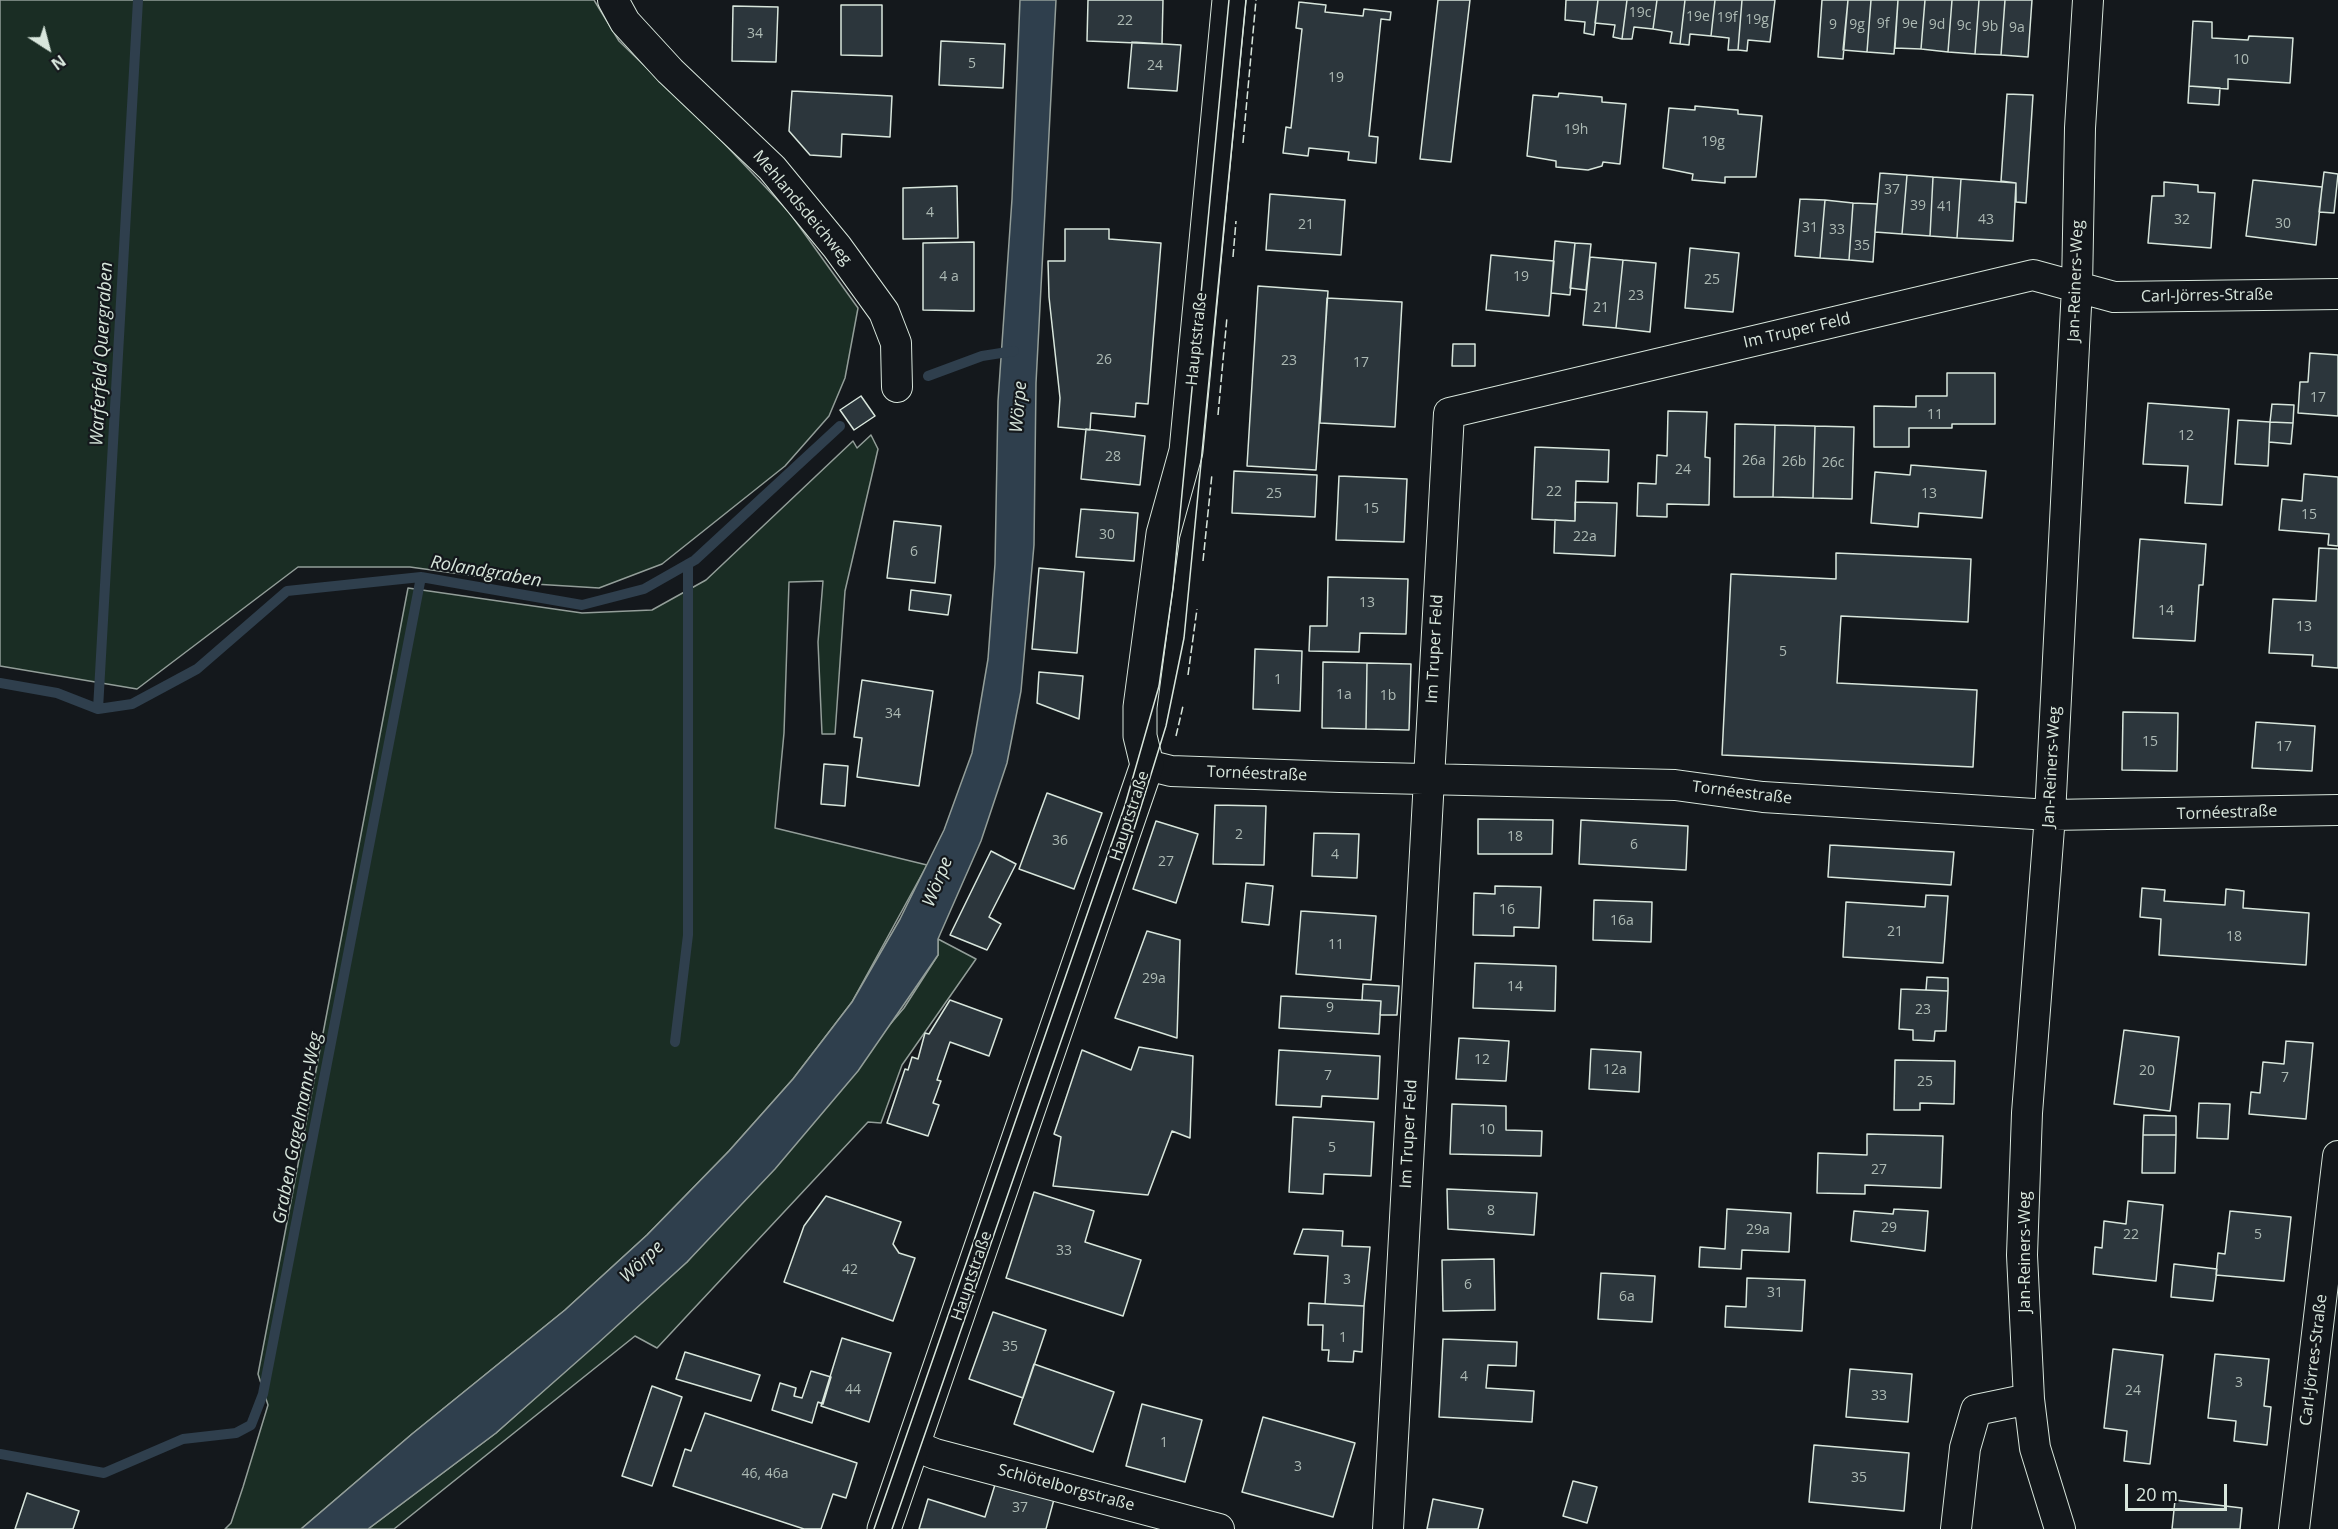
<!DOCTYPE html>
<meta charset="utf-8">
<style>
body{margin:0}
#map{position:relative;width:2338px;height:1529px;overflow:hidden;background:#14181c;font-family:"Open Sans",sans-serif}
canvas{display:block}
.north{position:absolute;left:18px;top:18px;width:60px;height:60px;-webkit-text-stroke:4px #14181c;paint-order:stroke;rotate:144deg;font-size:16px;font-weight:700;line-height:24px;text-align:center;color:#d8e6dc}
.north::after{content:'';display:block;margin:auto;width:21px;height:27px;background:#d8e6dc;clip-path:polygon(50% 0,100% 100%,50% 72%,0 100%)}
.scale{position:absolute;left:2125px;top:1484px;width:102px;height:27px;box-sizing:border-box;border:3px solid #d8e6dc;border-top:0;padding-left:8px;font-size:18px;line-height:21px;white-space:nowrap;color:#d8e6dc;-webkit-text-stroke:4px #14181c;paint-order:stroke}
</style>
<div id="map">
<canvas width="2338" height="1529"></canvas>
<div class="north">N</div>
<div class="scale">20 m</div>
</div>
<script>
const context = document.querySelector('canvas').getContext('2d');
context.lineJoin = 'round';
function fillPath(path, color) {
  context.fillStyle = color;
  context.fill(path, 'evenodd');
}
function shape(rows) {
  const path = new Path2D();
  for (const r of rows) {
    path.moveTo(r[0], r[1]);
    for (let i = 2; i < r.length; i += 2) path.lineTo(r[i], r[i + 1]);
  }
  return path;
}
function stroke(path, color, width, dash) {
  context.strokeStyle = color;
  context.lineWidth = width;
  context.lineCap = dash ? 'butt' : 'round';
  context.setLineDash(dash || []);
  context.stroke(path);
}
function drawText(font, color, halo, rows, align = 'center') {
  context.font = font + ' "Open Sans",sans-serif';
  context.lineWidth = 4.5;
  context.setLineDash([]);
  context.textBaseline = 'middle';
  context.strokeStyle = halo;
  context.fillStyle = color;
  for (const [text, x, y, turn = 0] of rows) {
    context.save();
    context.translate(x, y);
    context.rotate((+turn || 0) * Math.PI / 180);
    context.textAlign = isNaN(turn) ? turn : align;
    if (halo) context.strokeText(text, 0, 0);
    context.fillText(text, 0, 0);
    context.restore();
  }
}
const green = shape([
 [0,0,594,0,619,41,718,137,789,212,858,308,845,378,829,416,785,466,662,564,599,588,534,584,410,567,298,567,137,689,0,666,0,0],
 [871,435,878,449,845,591,835,734,822,734,818,642,823,581,789,582,784,733,775,828,927,865,852,1002,793,1079,729,1151,647,1235,565,1310,412,1434,301,1529,225,1529,231,1523,243,1487,268,1405,258,1374,408,588,582,613,652,610,706,580,853,441,857,448,871,435],
 [938,939,976,959,902,1065,881,1123,868,1122,657,1348,635,1336,394,1529,368,1529,496,1433,687,1262,904,1008,938,955,938,939]
]);
fillPath(green, '#1a2d24');
stroke(green, '#939e99', 1.5);
const water = shape([
 [1020,0,1056,0,1036,383,1034,545,1021,691,1007,763,981,841,938,939,938,955,858,1071,775,1169,687,1262,597,1344,496,1433,368,1529,301,1529,412,1434,565,1310,647,1235,729,1151,793,1079,852,1002,900,919,944,830,972,753,988,659,995,564,998,401,1012,199,1020,0]
]);
fillPath(water, '#2f3f4d');
stroke(water, '#939e99', 1.5);
stroke(shape([
 [928,376,982,356,1014,351],
 [0,683,57,693,98,709,132,704,197,669,287,591,421,577,582,605,644,589,695,560,840,426],
 [98,709,138,0],
 [675,1042,688,935,688,564],
 [0,1454,104,1473,183,1439,236,1433,251,1425,263,1394,421,577]
]), '#2f3f4d', 10);
const building = shape([
 [1088,0,1163,0,1162,44,1087,41,1088,0],
 [1438,0,1470,0,1451,162,1420,159,1438,0],
 [1566,0,1598,0,1594,35,1584,33,1585,22,1565,20,1566,0],
 [1598,0,1627,0,1622,39,1613,37,1615,25,1595,23,1598,0],
 [1627,0,1657,0,1653,29,1634,27,1632,39,1622,39,1627,0],
 [1657,0,1685,0,1680,44,1670,43,1672,32,1653,29,1657,0],
 [1685,0,1715,0,1711,36,1690,34,1689,45,1680,44,1685,0],
 [1715,0,1742,0,1738,50,1728,50,1729,38,1711,36,1715,0],
 [1742,0,1775,0,1770,42,1748,40,1747,51,1738,50,1742,0],
 [1822,0,1848,0,1843,59,1818,57,1822,0],
 [1848,0,1871,0,1867,52,1843,50,1848,0],
 [1871,0,1898,0,1894,54,1867,52,1871,0],
 [1898,0,1925,0,1921,49,1895,48,1898,0],
 [1925,0,1952,0,1948,52,1921,49,1925,0],
 [1952,0,1979,0,1975,54,1948,52,1952,0],
 [1979,0,2005,0,2001,55,1975,54,1979,0],
 [2005,0,2032,0,2028,57,2001,55,2005,0],
 [1299,2,1326,5,1325,12,1363,16,1364,9,1391,12,1390,20,1381,19,1369,136,1378,137,1376,163,1348,160,1349,152,1309,148,1308,156,1283,153,1286,127,1291,128,1302,29,1296,28,1299,2],
 [841,5,882,5,882,56,841,55,841,5],
 [733,6,778,7,776,62,732,61,733,6],
 [2193,21,2212,22,2212,38,2248,40,2249,36,2293,38,2290,83,2228,79,2228,89,2189,86,2193,21],
 [941,41,1005,44,1003,88,939,85,941,41],
 [1132,42,1181,45,1177,91,1128,88,1132,42],
 [2189,86,2220,88,2219,105,2188,103,2189,86],
 [792,91,892,96,890,137,842,134,841,157,810,155,789,131,792,91],
 [1559,93,1602,97,1602,102,1626,104,1620,164,1603,162,1602,166,1588,170,1556,167,1556,161,1527,156,1533,95,1558,97,1559,93],
 [2007,94,2033,95,2026,203,2016,202,2016,183,2001,181,2007,94],
 [1695,106,1738,110,1738,114,1762,116,1756,177,1725,177,1725,183,1692,180,1693,174,1663,168,1669,108,1695,110,1695,106],
 [2324,172,2338,174,2334,213,2319,212,2324,172],
 [1880,173,1907,175,1902,234,1875,232,1880,173],
 [1907,175,1933,177,1930,236,1902,234,1907,175],
 [1933,177,1961,179,1957,238,1930,236,1933,177],
 [1961,179,2016,183,2013,241,1957,238,1961,179],
 [2253,180,2322,187,2316,245,2246,236,2253,180],
 [2164,182,2198,185,2198,192,2215,193,2211,248,2148,243,2152,196,2164,196,2164,182],
 [957,186,958,238,903,239,903,188,957,186],
 [1270,194,1345,200,1341,255,1266,250,1270,194],
 [1800,199,1825,200,1820,258,1795,256,1800,199],
 [1825,200,1853,203,1849,260,1820,258,1825,200],
 [1853,203,1877,204,1873,262,1849,260,1853,203],
 [1065,229,1109,229,1109,239,1161,243,1148,404,1136,403,1135,417,1091,413,1090,430,1058,427,1060,398,1049,297,1048,261,1065,261,1065,229],
 [1555,241,1575,243,1570,295,1551,293,1555,241],
 [974,242,974,311,923,310,923,243,974,242],
 [1575,243,1591,244,1586,290,1570,288,1575,243],
 [1690,248,1739,253,1733,312,1685,308,1690,248],
 [1491,255,1554,261,1549,316,1486,310,1491,255],
 [1590,257,1623,260,1616,328,1583,325,1590,257],
 [1623,260,1656,263,1650,332,1616,328,1623,260],
 [1258,286,1328,291,1316,470,1247,466,1258,286],
 [1327,298,1402,302,1395,427,1320,423,1327,298],
 [1453,344,1475,344,1475,366,1452,366,1453,344],
 [2310,353,2338,355,2338,416,2298,413,2300,382,2308,382,2310,353],
 [1947,373,1995,373,1995,424,1952,424,1952,428,1909,428,1909,447,1874,447,1874,406,1916,407,1916,396,1947,396,1947,373],
 [861,396,875,416,854,430,840,410,861,396],
 [2148,403,2229,409,2222,505,2185,503,2188,466,2143,464,2148,403],
 [2272,404,2294,405,2293,423,2270,422,2272,404],
 [1668,411,1707,412,1705,457,1710,458,1709,505,1667,504,1667,517,1637,516,1638,483,1656,484,1657,455,1667,456,1668,411],
 [2238,420,2270,422,2268,466,2235,464,2238,420],
 [2270,422,2293,423,2291,444,2269,442,2270,422],
 [1735,424,1775,425,1773,497,1734,497,1735,424],
 [1775,425,1815,426,1813,498,1773,497,1775,425],
 [1815,426,1854,427,1852,499,1813,498,1815,426],
 [1086,429,1145,436,1140,485,1081,479,1086,429],
 [1535,447,1609,450,1608,482,1576,481,1575,521,1532,519,1535,447],
 [1911,465,1986,471,1982,518,1919,513,1918,527,1871,523,1875,472,1910,475,1911,465],
 [1234,471,1317,475,1315,517,1232,513,1234,471],
 [2304,474,2338,477,2338,546,2328,545,2329,534,2279,530,2282,499,2302,501,2304,474],
 [1339,476,1407,479,1404,542,1336,540,1339,476],
 [1575,502,1617,503,1615,556,1554,553,1555,520,1575,521,1575,502],
 [1081,509,1138,513,1134,561,1076,557,1081,509],
 [894,521,941,526,935,583,887,578,894,521],
 [2140,539,2206,544,2203,585,2199,585,2195,641,2133,638,2140,539],
 [2319,548,2338,549,2338,668,2312,666,2313,655,2269,653,2273,599,2316,601,2319,548],
 [1836,553,1971,559,1968,622,1841,616,1837,683,1977,690,1973,767,1722,755,1731,574,1836,579,1836,553],
 [1039,568,1084,572,1077,653,1032,649,1039,568],
 [1328,577,1408,579,1406,634,1360,633,1359,652,1309,651,1310,626,1327,626,1328,577],
 [911,590,951,595,948,615,909,610,911,590],
 [1255,649,1302,651,1300,711,1253,709,1255,649],
 [1323,662,1367,663,1366,729,1322,728,1323,662],
 [1367,663,1411,664,1409,730,1366,729,1367,663],
 [1039,672,1083,676,1079,719,1037,703,1039,672],
 [862,680,933,691,919,786,857,777,862,738,854,737,862,680],
 [2123,712,2178,713,2177,771,2122,770,2123,712],
 [2256,722,2315,726,2312,771,2252,768,2256,722],
 [824,764,848,766,845,806,821,804,824,764],
 [1047,793,1102,813,1074,889,1019,869,1047,793],
 [1215,805,1266,806,1264,865,1213,864,1215,805],
 [1478,819,1553,820,1552,854,1478,854,1478,819],
 [1581,820,1688,826,1686,870,1579,864,1581,820],
 [1156,821,1198,834,1176,903,1133,889,1156,821],
 [1314,833,1359,834,1357,878,1312,876,1314,833],
 [1830,845,1954,852,1951,885,1828,877,1830,845],
 [991,851,1016,864,989,917,1001,924,987,950,950,935,991,851],
 [1246,883,1273,886,1269,925,1242,922,1246,883],
 [1495,886,1541,887,1539,928,1514,927,1514,936,1473,935,1474,893,1495,894,1495,886],
 [2142,888,2165,890,2164,901,2225,905,2226,889,2244,891,2243,908,2309,913,2306,965,2159,955,2161,919,2140,917,2142,888],
 [1926,895,1948,896,1943,963,1843,957,1846,902,1925,907,1926,895],
 [1594,900,1652,902,1651,942,1593,940,1594,900],
 [1301,911,1376,916,1371,980,1296,974,1301,911],
 [1147,931,1180,940,1177,1038,1115,1018,1147,931],
 [1475,963,1556,966,1555,1011,1473,1008,1475,963],
 [1927,977,1948,978,1948,991,1926,990,1927,977],
 [1363,984,1399,986,1397,1015,1380,1015,1381,1001,1362,1000,1363,984],
 [1901,989,1948,991,1946,1031,1935,1031,1934,1041,1913,1040,1913,1030,1899,1029,1901,989],
 [1281,996,1381,1001,1379,1034,1279,1028,1281,996],
 [950,1000,1002,1019,989,1056,950,1042,937,1080,941,1081,933,1103,939,1105,928,1136,887,1123,905,1069,908,1070,912,1057,918,1059,925,1033,929,1034,950,1000],
 [2124,1030,2179,1037,2170,1111,2114,1104,2124,1030],
 [1459,1038,1509,1041,1506,1081,1456,1079,1459,1038],
 [2286,1041,2313,1043,2306,1119,2249,1114,2251,1092,2260,1093,2263,1062,2284,1064,2286,1041],
 [1139,1047,1193,1056,1190,1138,1172,1131,1148,1195,1053,1186,1061,1137,1054,1134,1082,1050,1131,1070,1139,1047],
 [1591,1049,1641,1052,1639,1092,1589,1089,1591,1049],
 [1279,1050,1380,1056,1378,1099,1322,1096,1321,1107,1276,1105,1279,1050],
 [1895,1060,1955,1061,1954,1104,1920,1103,1920,1110,1894,1110,1895,1060],
 [2199,1103,2230,1104,2228,1139,2197,1138,2199,1103],
 [1452,1104,1506,1106,1506,1130,1542,1131,1541,1156,1450,1154,1452,1104],
 [2144,1115,2176,1116,2176,1135,2143,1135,2144,1115],
 [1293,1117,1374,1122,1371,1176,1324,1174,1323,1194,1289,1192,1293,1117],
 [1867,1134,1943,1136,1941,1188,1865,1185,1865,1194,1817,1193,1818,1153,1867,1155,1867,1134],
 [2143,1135,2176,1135,2175,1173,2142,1173,2143,1135],
 [1447,1189,1537,1193,1534,1235,1448,1229,1447,1189],
 [1034,1192,1094,1211,1085,1242,1141,1260,1123,1316,1006,1278,1034,1192],
 [826,1196,901,1222,893,1244,899,1253,915,1258,893,1321,784,1282,804,1226,826,1196],
 [2128,1201,2163,1205,2156,1281,2093,1274,2095,1247,2102,1248,2104,1221,2126,1224,2128,1201],
 [1727,1209,1791,1213,1789,1252,1742,1250,1741,1269,1699,1267,1700,1247,1725,1249,1727,1209],
 [1894,1209,1928,1211,1925,1251,1851,1241,1854,1211,1893,1214,1894,1209],
 [2230,1211,2291,1217,2284,1281,2216,1275,2218,1253,2225,1254,2230,1211],
 [1303,1229,1343,1231,1342,1246,1370,1247,1364,1306,1325,1304,1328,1256,1294,1254,1303,1229],
 [1494,1259,1495,1310,1443,1311,1442,1260,1494,1259],
 [2174,1264,2217,1269,2213,1301,2171,1297,2174,1264],
 [1601,1273,1655,1276,1652,1322,1598,1319,1601,1273],
 [1747,1278,1805,1280,1802,1331,1725,1327,1726,1306,1746,1307,1747,1278],
 [1309,1303,1364,1306,1362,1352,1354,1351,1353,1362,1328,1361,1329,1350,1322,1350,1323,1325,1308,1325,1309,1303],
 [993,1312,1046,1330,1023,1398,969,1379,993,1312],
 [842,1338,891,1353,869,1422,821,1406,842,1338],
 [1443,1339,1517,1342,1516,1366,1488,1365,1486,1388,1534,1391,1532,1422,1439,1417,1443,1339],
 [2113,1349,2163,1355,2150,1464,2124,1461,2127,1431,2104,1428,2113,1349],
 [685,1352,760,1375,751,1401,676,1379,685,1352],
 [2215,1354,2269,1359,2264,1406,2271,1407,2267,1445,2234,1441,2236,1421,2208,1418,2215,1354],
 [1034,1364,1114,1392,1093,1452,1014,1424,1034,1364],
 [1850,1369,1912,1374,1908,1422,1846,1417,1850,1369],
 [811,1371,831,1377,823,1404,818,1402,812,1423,772,1410,780,1383,796,1388,794,1396,802,1398,811,1371],
 [652,1386,682,1397,652,1486,622,1476,652,1386],
 [1142,1404,1202,1420,1185,1482,1126,1466,1142,1404],
 [705,1413,857,1463,846,1498,833,1494,821,1529,804,1529,673,1486,685,1449,691,1451,705,1413],
 [1263,1417,1355,1443,1333,1517,1242,1492,1263,1417],
 [1814,1445,1909,1453,1904,1511,1809,1502,1814,1445],
 [998,1475,1056,1492,1046,1529,919,1529,928,1499,985,1517,998,1475],
 [1573,1481,1597,1487,1587,1523,1563,1516,1573,1481],
 [27,1493,79,1511,73,1529,15,1529,27,1493],
 [1433,1499,1483,1509,1478,1529,1427,1529,1433,1499],
 [2175,1500,2242,1508,2240,1529,2172,1529,2175,1500]
]);
fillPath(building, '#2c363c');
stroke(building, '#d8e6dc', 1.5);
const minor = shape([
 [613,0,625,22,670,71,772,168,837,247,884,312,896,343,897,387],
 [1147,765,1171,771,1340,777,1675,785,1763,797,2050,815,2338,810],
 [913,1445,935,1454,1219,1529],
 [1388,1529,1449,413,2033,275,2114,297,2338,294],
 [1956,1529,1965,1448,1976,1410,2029,1399],
 [2060,1529,2035,1448,2029,1399,2022,1255,2027,1113,2050,815,2077,287,2080,128,2088,0],
 [2294,1529,2338,1156]
]);
const tertiary = shape([
 [884,1529,1147,765,1140,736,1140,707,1163,534,1186,451,1229,0]
]);
stroke(minor, '#d8e6dc', 32);
stroke(tertiary, '#d8e6dc', 35);
stroke(minor, '#14181c', 30);
stroke(tertiary, '#14181c', 33);
stroke(shape([
 [874,1529,1125,805,1159,686,1173,588,1229,0],
 [892,1529,1131,839,1166,726,1184,638,1246,0]
]), '#d8e6dc', 1.5);
stroke(shape([
 [1243,143,1256,0],
 [1233,257,1236,221],
 [1218,415,1227,317],
 [1203,561,1212,474],
 [1188,675,1197,609],
 [1176,736,1183,706]
]), '#d8e6dc', 1.5, [8, 3]);
drawText('14px', '#adbab4', null, [
 ["19c",1640,13],
 ["19e",1698,17],
 ["19f",1727,18],
 ["19g",1757,20],
 ["22",1125,21],
 ["9f",1883,24],
 ["9e",1910,24],
 ["9",1833,25],
 ["9g",1857,25],
 ["9d",1937,25],
 ["9c",1964,26],
 ["9b",1990,27],
 ["9a",2017,28],
 ["34",755,34],
 ["10",2241,60],
 ["5",972,64],
 ["24",1155,66],
 ["19",1336,78],
 ["19h",1576,130],
 ["19g",1713,142],
 ["37",1892,190],
 ["39",1918,206],
 ["41",1945,207],
 ["4",930,213],
 ["43",1986,220],
 ["32",2182,220],
 ["30",2283,224],
 ["21",1306,225],
 ["31",1810,228],
 ["33",1837,230],
 ["35",1862,246],
 ["4 a",949,277],
 ["19",1521,277],
 ["25",1712,280],
 ["23",1636,296],
 ["21",1601,308],
 ["26",1104,360],
 ["23",1289,361],
 ["17",1361,363],
 ["17",2318,398],
 ["11",1935,415],
 ["12",2186,436],
 ["28",1113,457],
 ["26a",1754,461],
 ["26b",1794,462],
 ["26c",1833,463],
 ["24",1683,470],
 ["22",1554,492],
 ["25",1274,494],
 ["13",1929,494],
 ["15",1371,509],
 ["15",2309,515],
 ["30",1107,535],
 ["22a",1585,537],
 ["6",914,552],
 ["13",1367,603],
 ["14",2166,611],
 ["13",2304,627],
 ["5",1783,652],
 ["1",1278,680],
 ["1a",1344,695],
 ["1b",1388,696],
 ["34",893,714],
 ["15",2150,742],
 ["17",2284,747],
 ["2",1239,835],
 ["18",1515,837],
 ["36",1060,841],
 ["6",1634,845],
 ["4",1335,855],
 ["27",1166,862],
 ["16",1507,910],
 ["16a",1622,921],
 ["21",1895,932],
 ["18",2234,937],
 ["11",1336,945],
 ["29a",1154,979],
 ["14",1515,987],
 ["9",1330,1008],
 ["23",1923,1010],
 ["12",1482,1060],
 ["12a",1615,1070],
 ["20",2147,1071],
 ["7",1328,1076],
 ["7",2285,1078],
 ["25",1925,1082],
 ["10",1487,1130],
 ["5",1332,1148],
 ["27",1879,1170],
 ["8",1491,1211],
 ["29",1889,1228],
 ["29a",1758,1230],
 ["22",2131,1235],
 ["5",2258,1235],
 ["33",1064,1251],
 ["42",850,1270],
 ["3",1347,1280],
 ["6",1468,1285],
 ["31",1775,1293],
 ["6a",1627,1297],
 ["1",1343,1338],
 ["35",1010,1347],
 ["4",1464,1377],
 ["3",2239,1383],
 ["44",853,1390],
 ["24",2133,1391],
 ["33",1879,1396],
 ["1",1164,1443],
 ["3",1298,1467],
 ["46, 46a",765,1474],
 ["35",1859,1478],
 ["37",1020,1508]
]);
drawText('16px', '#d8e6dc', '#14181c', [
 ["Mehlandsdeichweg",802,208,50],
 ["Jan-Reiners-Weg",2076,281,-88],
 ["Carl-Jörres-Straße",2207,296,-1],
 ["Im Truper Feld",1797,331,-13],
 ["Hauptstraße",1197,339,-84],
 ["Im Truper Feld",1435,649,-87],
 ["Jan-Reiners-Weg",2052,767,-87],
 ["Tornéestraße",1257,774,2],
 ["Tornéestraße",1742,793,7],
 ["Tornéestraße",2227,813,-2],
 ["Hauptstraße",1130,816,-72],
 ["Im Truper Feld",1409,1134,-87],
 ["Jan-Reiners-Weg",2025,1252,-90],
 ["Hauptstraße",972,1276,-71],
 ["Carl-Jörres-Straße",2314,1360,-83],
 ["Schlötelborgstraße",1066,1488,15]
]);
drawText('italic 18px', '#d8e6dc', '#14181c', [
 ["Warferfeld Quergraben",102,354,-87],
 ["Wörpe",1019,407,-85],
 ["Rolandgraben",486,572,10],
 ["Wörpe",938,882,-68],
 ["Graben Gagelmann-Weg",298,1128,-79],
 ["Wörpe",642,1262,-43]
]);
</script>
